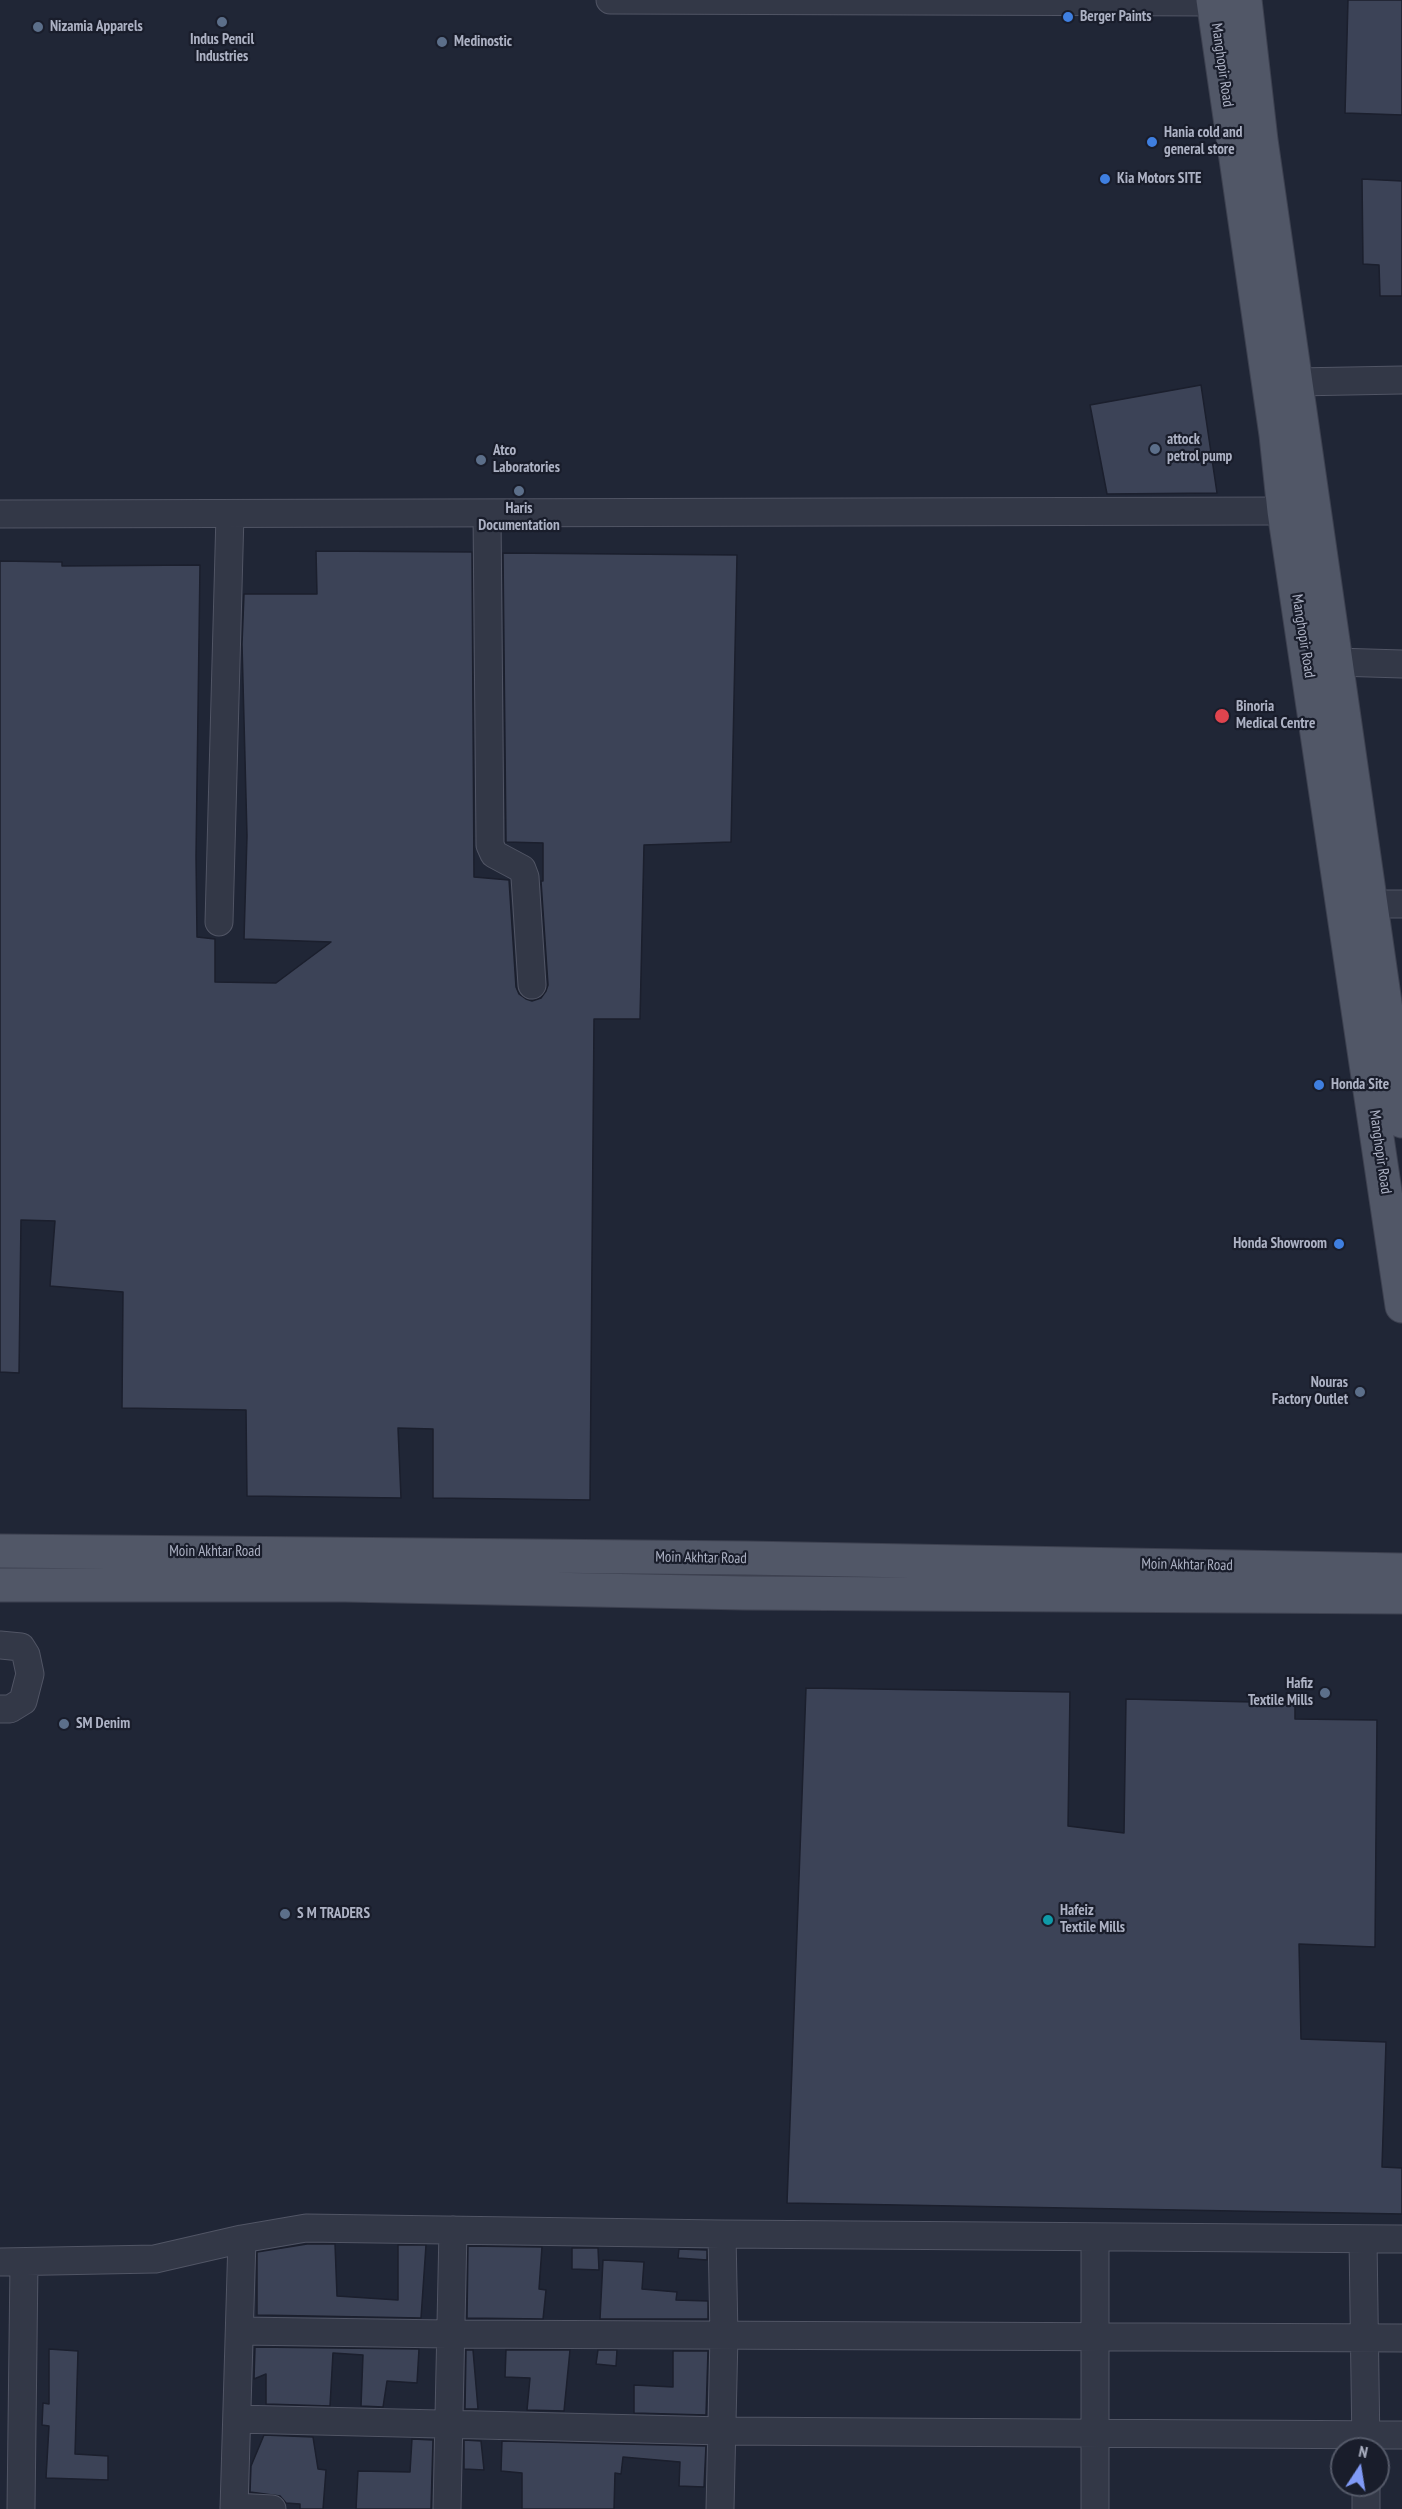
<!DOCTYPE html>
<style>
body{margin:0}
#map{position:relative;width:1402px;height:2509px;overflow:hidden;background:#202636;font-family:"PT Sans Narrow",sans-serif}
canvas{display:block}
.north{position:absolute;left:1330px;top:2437px;width:60px;height:60px;box-sizing:border-box;background:#191d2b;border:2px solid #545968;border-radius:50%;rotate:12deg;font-size:16px;font-weight:700;line-height:24px;text-align:center;color:#adb2c4}
.north::after{content:'';display:block;margin:auto;width:21px;height:27px;background:#809af6;clip-path:polygon(50% 0,100% 100%,50% 72%,0 100%)}
</style>
<div id="map">
<canvas width="1402" height="2509"></canvas>
<div class="north">N</div>
</div>
<script>
const context = document.querySelector('canvas').getContext('2d');
context.lineJoin = 'round';
function fillPath(path, color) {
  context.fillStyle = color;
  context.fill(path, 'evenodd');
}
function shape(rows) {
  const path = new Path2D();
  for (const r of rows) {
    path.moveTo(r[0], r[1]);
    for (let i = 2; i < r.length; i += 2) path.lineTo(r[i], r[i + 1]);
  }
  return path;
}
function stroke(path, color, width, dash) {
  context.strokeStyle = color;
  context.lineWidth = width;
  context.lineCap = dash ? 'butt' : 'round';
  context.setLineDash(dash || []);
  context.stroke(path);
}
function drawText(font, color, halo, rows, align = 'center') {
  context.font = font + ' "PT Sans Narrow",sans-serif';
  context.lineWidth = 4.5;
  context.setLineDash([]);
  context.textBaseline = 'middle';
  context.strokeStyle = halo;
  context.fillStyle = color;
  for (const [text, x, y, turn = 0] of rows) {
    context.save();
    context.translate(x, y);
    context.rotate((+turn || 0) * Math.PI / 180);
    context.textAlign = isNaN(turn) ? turn : align;
    if (halo) context.strokeText(text, 0, 0);
    context.fillText(text, 0, 0);
    context.restore();
  }
}
const building = shape([
 [1348,0,1402,0,1402,115,1345,113,1348,0],
 [1362,179,1402,181,1402,296,1380,296,1379,265,1363,264,1362,179],
 [1201,385,1217,493,1107,494,1090,405,1201,385],
 [316,551,472,552,474,877,509,880,516,987,519,994,526,999,532,1001,541,998,546,991,548,985,541,881,543,881,543,843,506,842,503,553,737,555,731,842,644,845,640,1019,594,1019,590,1500,433,1498,433,1429,398,1428,401,1498,247,1496,246,1410,122,1408,123,1292,50,1286,55,1221,21,1220,19,1373,0,1372,0,561,62,562,62,566,200,565,196,856,197,937,215,939,215,982,276,983,331,942,244,939,247,836,242,644,244,594,317,594,316,551],
 [806,1688,1070,1692,1068,1826,1124,1833,1126,1699,1295,1703,1295,1719,1377,1720,1375,1947,1299,1944,1301,2039,1386,2042,1382,2167,1402,2168,1402,2214,787,2203,806,1688],
 [307,2244,335,2244,337,2296,398,2300,398,2245,426,2245,421,2318,257,2315,257,2252,307,2244],
 [468,2246,542,2247,539,2289,546,2290,543,2319,467,2318,468,2246],
 [572,2248,598,2248,599,2270,572,2269,572,2248],
 [679,2249,707,2250,707,2260,678,2258,679,2249],
 [603,2260,644,2262,642,2289,677,2292,676,2300,708,2301,708,2319,600,2319,603,2260],
 [255,2347,419,2349,417,2383,387,2381,383,2407,361,2406,363,2355,333,2353,330,2406,266,2404,266,2374,254,2379,255,2347],
 [49,2349,78,2351,75,2454,108,2456,108,2480,46,2478,49,2426,42,2425,43,2403,49,2404,49,2349],
 [466,2350,473,2350,478,2409,465,2409,466,2350],
 [506,2350,570,2350,564,2411,527,2410,530,2378,505,2377,506,2350],
 [598,2350,617,2350,616,2366,596,2364,598,2350],
 [673,2351,708,2351,706,2415,634,2413,634,2385,673,2387,673,2351],
 [264,2435,313,2437,318,2469,326,2470,323,2509,300,2509,300,2504,286,2503,280,2496,250,2492,251,2466,264,2435],
 [412,2439,433,2440,431,2509,356,2509,358,2471,410,2472,412,2439],
 [464,2440,481,2441,484,2470,464,2469,464,2440],
 [502,2441,706,2446,704,2487,679,2486,680,2462,623,2457,621,2474,615,2473,614,2509,522,2509,522,2473,501,2471,502,2441]
]);
fillPath(building, '#3c4357');
stroke(building, '#1b1f2d', 1.5);
const minor = shape([
 [610,0,1213,2],
 [1296,382,1402,380],
 [487,513,490,845,494,854,522,869,525,877,532,985],
 [0,514,1284,511],
 [1336,662,1402,664],
 [1371,904,1402,904],
 [219,922,230,514],
 [0,1645,21,1647,26,1655,30,1674,23,1701,10,1709,0,1709],
 [1363,2239,1366,2449],
 [0,2262,155,2259,242,2239,306,2228,722,2234,1402,2239],
 [240,2331,449,2334,1402,2338],
 [237,2419,723,2431,1402,2435],
 [234,2507,272,2509],
 [21,2509,24,2262],
 [234,2509,242,2239],
 [447,2509,453,2230],
 [720,2509,724,2336,722,2234],
 [1095,2509,1095,2237],
 [1366,2509,1366,2485]
]);
const major = shape([
 [1213,0,1276,435,1284,511,1402,1306],
 [1245,0,1261,140,1402,1121],
 [0,1551,746,1558,1402,1570],
 [0,1585,345,1585,745,1593,1402,1597]
]);
stroke(minor, '#515565', 29);
stroke(major, '#3d4150', 35);
stroke(minor, '#333847', 27);
stroke(major, '#515767', 33);
for (const [x, y, r, color] of [
 [1068,17,6,"#3f7fe0"],
 [222,22,6,"#5c6f8a"],
 [38,27,6,"#5c6f8a"],
 [442,42,6,"#5c6f8a"],
 [1152,142,6,"#3f7fe0"],
 [1105,179,6,"#3f7fe0"],
 [1155,449,6,"#5c6f8a"],
 [481,460,6,"#5c6f8a"],
 [519,491,6,"#5c6f8a"],
 [1222,716,8,"#e0444e"],
 [1319,1085,6,"#3f7fe0"],
 [1339,1244,6,"#3f7fe0"],
 [1360,1392,6,"#5c6f8a"],
 [1325,1693,6,"#5c6f8a"],
 [64,1724,6,"#5c6f8a"],
 [285,1914,6,"#5c6f8a"],
 [1048,1920,6,"#0f9aa8"]
]) {
  const dot = new Path2D();
  dot.arc(x, y, r, 0, 2 * Math.PI);
  context.fillStyle = color;
  context.fill(dot);
  stroke(dot, '#191d2b', 2);
}
drawText('bold 15px', '#adb2c4', '#191d2b', [
 ["Berger Paints",1080,17],
 ["Nizamia Apparels",50,27],
 ["Indus Pencil",222,40,"center"],
 ["Industries",222,57,"center"],
 ["Medinostic",454,42],
 ["Hania cold and",1164,133],
 ["general store",1164,150],
 ["Kia Motors SITE",1117,179],
 ["attock",1167,440],
 ["petrol pump",1167,457],
 ["Atco",493,451],
 ["Laboratories",493,468],
 ["Haris",519,509,"center"],
 ["Documentation",519,526,"center"],
 ["Binoria",1236,707],
 ["Medical Centre",1236,724],
 ["Honda Site",1331,1085],
 ["Honda Showroom",1327,1244,"right"],
 ["Nouras",1348,1383,"right"],
 ["Factory Outlet",1348,1400,"right"],
 ["Hafiz",1313,1684,"right"],
 ["Textile Mills",1313,1701,"right"],
 ["SM Denim",76,1724],
 ["Hafeiz",1060,1911],
 ["Textile Mills",1060,1928],
 ["S M TRADERS",297,1914]
], 'left');
drawText('15px', '#adb2c4', '#191d2b', [
 ["Manghopir Road",1222,65,82],
 ["Manghopir Road",1303,636,81],
 ["Manghopir Road",1380,1152,82],
 ["Moin Akhtar Road",215,1552],
 ["Moin Akhtar Road",701,1558,1],
 ["Moin Akhtar Road",1187,1565,1]
]);
</script>
